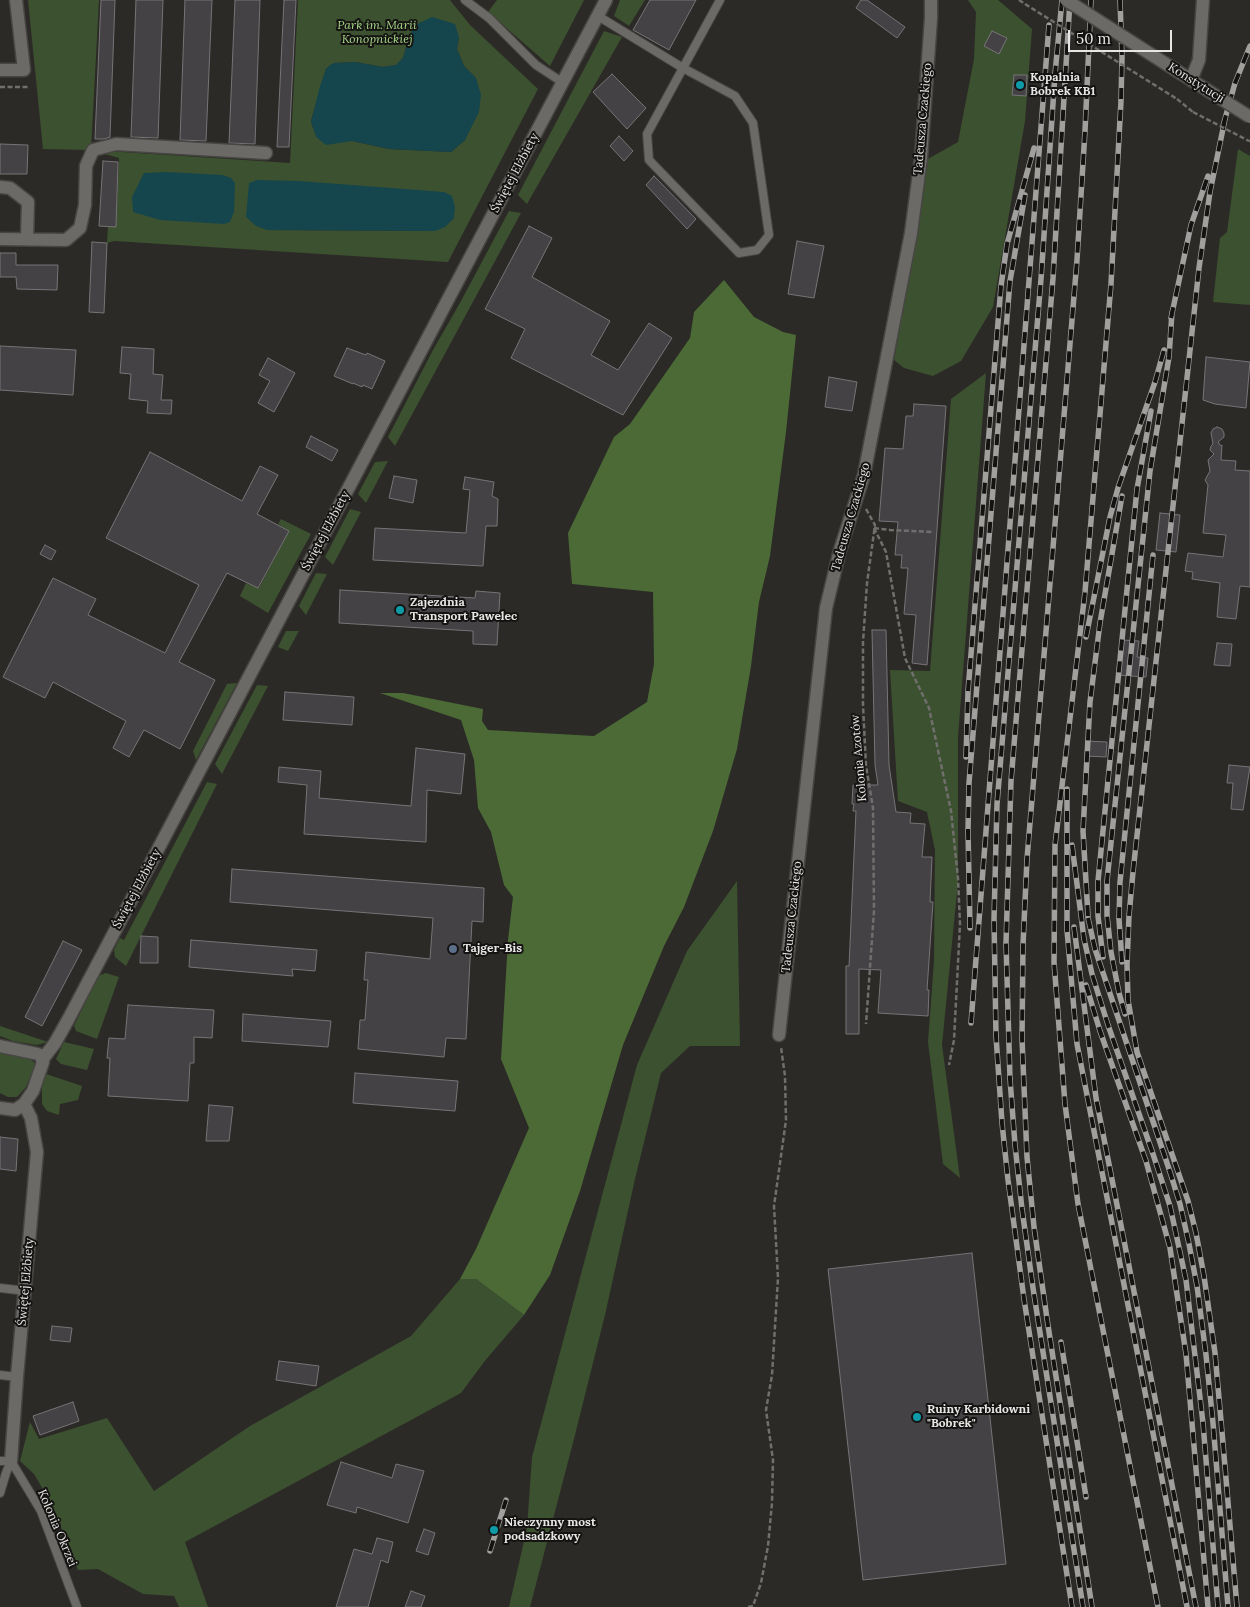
<!DOCTYPE html>
<meta charset="utf-8">
<style>
body{margin:0}
#map{position:relative;width:1250px;height:1607px;overflow:hidden;background:#2c2a27;font-family:Lora,serif}
canvas{display:block}
.scale{position:absolute;left:1068px;top:30px;width:104px;height:22px;box-sizing:border-box;border:2px solid #e7e6e4;border-top:0;padding-left:6px;font-size:15px;line-height:18px;white-space:nowrap;color:#e7e6e4;-webkit-text-stroke:4px #141312;paint-order:stroke}
</style>
<div id="map">
<canvas width="1250" height="1607"></canvas>
<div class="scale">50 m</div>
</div>
<script>
const context = document.querySelector('canvas').getContext('2d');
context.lineJoin = 'round';
function fillPath(path, color) {
  context.fillStyle = color;
  context.fill(path, 'evenodd');
}
function shape(rows) {
  const path = new Path2D();
  for (const r of rows) {
    path.moveTo(r[0], r[1]);
    for (let i = 2; i < r.length; i += 2) path.lineTo(r[i], r[i + 1]);
  }
  return path;
}
function stroke(path, color, width, dash) {
  context.strokeStyle = color;
  context.lineWidth = width;
  context.lineCap = dash ? 'butt' : 'round';
  context.setLineDash(dash || []);
  context.stroke(path);
}
function drawText(font, color, halo, rows, align = 'center') {
  context.font = font + ' Lora,serif';
  context.lineWidth = 4;
  context.setLineDash([]);
  context.textBaseline = 'middle';
  context.strokeStyle = halo;
  context.fillStyle = color;
  for (const [text, x, y, turn = 0] of rows) {
    context.save();
    context.translate(x, y);
    context.rotate((+turn || 0) * Math.PI / 180);
    context.textAlign = isNaN(turn) ? turn : align;
    if (halo) context.strokeText(text, 0, 0);
    context.fillText(text, 0, 0);
    context.restore();
  }
}
fillPath(shape([
 [28,0,99,0,91,150,290,163,298,0,450,0,470,25,538,89,448,262,114,241,107,243,108,226,116,226,119,158,91,150,43,149],
 [409,37,459,37,457,49,464,66,476,78,465,140,451,152,389,149,352,141,313,128,311,121,313,114,326,69,334,63,355,62,383,67,396,65,403,58],
 [444,192,435,231,267,230],
 [497,0,584,0,550,66,488,12],
 [620,0,645,0,629,26,614,16],
 [968,0,998,0,1032,29,1025,121,993,307,961,361,933,376,904,368,894,360,928,159,958,142,974,59,976,12],
 [604,31,622,37,527,204,518,195],
 [1238,149,1250,156,1250,305,1213,302,1220,238,1227,232],
 [509,211,521,213,395,446,388,437,433,350,461,301],
 [986,373,958,737,958,882,942,1045,960,1178,943,1164,928,1042,934,961,935,850,927,812,898,801,890,670,930,671,951,399],
 [388,461,366,503,358,494,375,462],
 [350,509,361,512,333,565,325,557],
 [281,519,311,534,268,613,240,596,246,583,259,588,289,531,278,524],
 [316,573,327,574,306,615,299,606],
 [286,631,299,631,288,651,278,647],
 [237,683,196,760,193,751,227,684],
 [257,685,268,686,222,774,215,764],
 [207,782,217,784,126,966,115,957,114,950,120,938,124,940],
 [737,881,740,1046,690,1046,661,1073,635,1179,605,1315,575,1435,530,1607,509,1607,527,1528,532,1457,637,1065,687,951],
 [106,973,119,977,97,1039,76,1031,74,1026,98,976],
 [0,1026,48,1042,37,1045,13,1041,0,1036],
 [64,1042,94,1049,87,1070,61,1064,56,1059],
 [4,1053,29,1058,35,1063,35,1066,26,1087,17,1097,8,1097,0,1093,0,1054],
 [46,1074,82,1086,78,1100,60,1104,59,1115,47,1111,42,1104,42,1083],
 [460,1279,476,1279,524,1315,484,1362,461,1393,185,1542,208,1607,179,1607,174,1596,143,1594,98,1569,78,1570,52,1505,34,1474,20,1461,30,1422,39,1439,107,1418,154,1491,250,1426,411,1336]
]), '#3c512f');
fillPath(shape([
 [724,280,754,317,783,332,796,335,786,432,770,556,759,602,751,666,737,749,713,831,684,907,664,946,623,1045,580,1191,550,1275,524,1315,476,1279,460,1279,476,1249,529,1128,501,1059,508,940,513,897,504,885,491,832,478,808,474,760,461,720,380,693,403,693,483,709,482,721,488,730,594,736,647,702,654,664,653,592,572,584,568,533,614,437,630,424,690,338,694,312]
]), '#4b6a35');
fillPath(shape([
 [432,17,455,24,459,37,457,49,464,66,476,78,481,95,479,112,465,140,451,152,389,149,352,141,326,145,316,137,311,121,313,114,320,86,326,69,330,65,334,63,355,62,383,67,396,65,403,58,409,37,415,25],
 [167,172,223,175,231,178,235,183,234,212,230,222,224,224,160,220,133,212,132,197,144,173],
 [257,180,299,181,444,192,452,196,455,207,454,218,445,227,435,231,267,230,256,226,246,217,249,183]
]), '#16464d');
const building = shape([
 [101,0,115,0,110,137,104,139,95,139,101,0],
 [136,0,163,0,158,138,131,137,136,0],
 [185,0,212,0,206,141,180,140,185,0],
 [235,0,260,0,255,144,229,143,235,0],
 [284,0,296,0,289,147,277,147,284,0],
 [650,0,696,0,669,50,633,30,650,0],
 [861,0,867,0,905,27,897,38,856,8,861,0],
 [992,31,1007,38,999,54,984,46,992,31],
 [612,74,646,108,627,129,593,92,612,74],
 [1014,75,1027,75,1026,96,1012,95,1014,75],
 [619,136,633,151,624,161,610,146,619,136],
 [0,144,28,145,27,174,0,174,0,144],
 [103,161,118,162,116,227,99,226,103,161],
 [654,176,696,219,687,229,646,185,654,176],
 [529,226,552,238,532,277,610,321,591,355,618,370,649,323,672,338,623,415,511,358,525,329,485,309,529,226],
 [797,241,824,246,814,298,788,294,797,241],
 [92,242,107,243,104,313,89,312,92,242],
 [0,253,16,253,16,265,58,265,57,290,17,289,16,277,0,277,0,253],
 [0,346,76,350,73,395,0,390,0,346],
 [122,347,154,349,153,374,163,375,161,400,172,400,171,414,147,413,148,401,129,399,131,374,120,373,122,347],
 [347,348,366,355,367,353,385,361,372,389,363,385,362,387,353,383,353,384,334,376,347,348],
 [1206,357,1250,362,1246,408,1215,404,1203,400,1206,357],
 [268,358,295,373,274,412,258,403,270,381,259,375,268,358],
 [829,377,857,382,852,411,825,407,829,377],
 [914,404,946,406,927,665,912,663,916,615,904,614,908,568,901,568,902,555,895,555,898,522,879,521,885,448,903,449,906,416,913,416,914,404],
 [1217,427,1222,429,1224,433,1224,437,1218,442,1221,446,1222,445,1221,460,1236,461,1235,470,1250,471,1250,587,1240,586,1236,619,1217,617,1220,583,1192,579,1193,572,1185,571,1188,553,1223,557,1226,535,1203,533,1208,485,1205,480,1210,471,1208,460,1214,454,1210,450,1211,446,1213,444,1211,433,1213,429,1217,427],
 [311,436,338,450,332,461,306,447,311,436],
 [150,452,242,501,260,466,278,475,257,514,289,531,258,588,227,573,179,662,215,680,180,749,144,730,129,757,113,748,126,721,53,682,45,698,3,677,53,578,96,599,88,615,165,653,199,585,106,538,150,452],
 [394,476,417,480,413,503,389,498,394,476],
 [465,477,494,482,492,496,498,499,497,526,486,526,483,566,373,560,375,528,466,533,470,490,463,489,465,477],
 [1160,513,1180,515,1176,552,1156,550,1160,513],
 [45,545,56,551,51,560,40,554,45,545],
 [340,590,475,598,476,591,500,593,497,645,473,644,473,631,339,623,340,590],
 [872,630,886,630,889,765,896,812,911,813,910,823,925,824,922,857,932,857,930,902,933,902,927,990,929,990,928,1016,878,1013,881,970,859,969,859,1034,846,1034,846,966,849,966,856,811,853,811,854,804,852,804,853,785,878,785,875,765,872,630],
 [1123,640,1139,641,1137,657,1148,658,1146,677,1117,675,1123,640],
 [1217,643,1232,644,1230,666,1214,665,1217,643],
 [285,692,354,697,352,725,283,720,285,692],
 [1086,741,1107,742,1106,757,1085,756,1086,741],
 [416,748,465,754,461,794,427,790,426,842,304,834,307,785,278,782,279,767,321,771,319,798,411,806,416,748],
 [1229,765,1250,767,1243,810,1231,809,1233,783,1227,783,1229,765],
 [232,869,484,888,483,922,472,921,466,1039,446,1038,444,1057,358,1049,360,1020,365,1020,368,980,364,980,366,952,430,959,433,918,230,902,232,869],
 [141,936,158,937,158,963,140,963,141,936],
 [191,940,317,950,315,971,292,969,293,976,189,967,191,940],
 [63,941,82,950,42,1026,25,1017,63,941],
 [128,1005,214,1010,212,1038,194,1037,194,1063,190,1063,188,1101,108,1096,110,1058,107,1058,109,1038,125,1039,128,1005],
 [243,1014,331,1021,328,1047,242,1041,243,1014],
 [355,1073,458,1081,455,1111,353,1103,355,1073],
 [209,1105,233,1107,229,1141,206,1141,209,1105],
 [0,1137,18,1139,16,1171,0,1169,0,1137],
 [972,1253,1006,1564,863,1580,828,1269,972,1253],
 [52,1326,72,1328,70,1342,50,1340,52,1326],
 [279,1361,319,1366,316,1386,276,1380,279,1361],
 [73,1402,79,1421,40,1435,33,1416,73,1402],
 [341,1462,392,1478,396,1464,424,1471,408,1523,357,1507,356,1513,327,1505,341,1462],
 [424,1529,435,1533,428,1555,416,1551,424,1529],
 [377,1538,393,1542,388,1563,381,1560,368,1607,336,1607,354,1549,372,1554,377,1538],
 [411,1591,425,1596,421,1607,405,1607,411,1591]
]);
fillPath(building, '#454245');
stroke(building, '#777477', 1);
const service = shape([
 [465,0,489,18,536,65,562,82],
 [598,16,683,68,735,96,753,123,769,235,757,250,739,253,649,160,647,134,683,68,720,0],
 [0,1288,26,1291],
 [0,1375,17,1377],
 [0,1461,11,1461],
 [11,1461,41,1511,77,1607],
 [0,1493,6,1473,11,1461]
]);
const minor = shape([
 [0,70,24,70,16,0],
 [1191,80,1199,60,1203,0],
 [0,187,10,188,28,202,27,239],
 [0,239,66,240,80,228,85,205,86,166,93,150,116,144,266,153],
 [779,1035,826,608,840,550,864,475,911,233,921,158,931,18,931,0],
 [0,1046,38,1054,42,1057,43,1062,33,1091,24,1104,15,1110,0,1108],
 [42,1060,55,1043,69,1018,606,0],
 [11,1461,17,1377,37,1152,31,1118,24,1104]
]);
const tertiary = shape([
 [1177,71,1207,90]
]);
stroke(service, '#474643', 10);
stroke(minor, '#474643', 15);
stroke(tertiary, '#474643', 15);
stroke(shape([
 [1019,0,1025,4],
 [0,87,28,87],
 [1177,99,1193,112],
 [1249,141,1250,141],
 [866,509,875,525,867,583,863,642,863,705,866,766,873,808,874,911,866,1024],
 [874,528,886,552,905,658,929,708,951,811,958,878,960,924,954,1040,949,1065],
 [874,528,890,530,934,532],
 [748,1607,753,1606,761,1583,768,1546,772,1503,773,1460,766,1410,772,1375,778,1278,774,1206,786,1120,785,1076,781,1047]
]), '#716f6d', 2.5, [5, 2.5]);
stroke(service, '#6c6a66', 8);
stroke(minor, '#6c6a66', 12);
stroke(tertiary, '#6c6a66', 12);
const rail = shape([
 [1062,0,1055,74,1041,279,997,804,994,919,996,1036,1002,1123,1008,1180,1024,1299,1072,1607],
 [1070,0,1053,278,1011,781,1006,943,1010,1079,1015,1145,1022,1209,1033,1288,1083,1607],
 [1091,0,1085,131,1077,260,1027,859,1023,945,1022,1039,1027,1157,1034,1227,1047,1319,1092,1607],
 [1120,0,1122,57,1121,101,1111,284,1085,592,1055,845,1054,962,1065,1104,1078,1204,1158,1607],
 [1225,119,1210,192,1199,268,1133,872,1129,916,1127,965,1128,1000,1137,1052,1188,1201,1196,1233,1204,1276,1215,1353,1222,1432,1237,1607],
 [1223,126,1235,83,1250,46],
 [1171,318,1191,225,1208,176],
 [1086,637,1110,517,1118,488,1155,382,1164,350],
 [966,757,968,691,1001,286,1007,244,1034,148],
 [1067,789,1067,930,1077,1044,1187,1607],
 [1072,845,1084,939,1092,974,1108,1025,1153,1154,1170,1206,1186,1280,1203,1423,1218,1607],
 [1088,916,1083,831,1090,702,1100,623,1122,496],
 [1088,918,1095,949,1170,1172,1180,1204,1189,1244,1197,1286,1206,1355,1213,1423,1228,1607],
 [1074,927,1096,1098,1196,1607],
 [970,928,968,831,969,783,1010,281,1025,195],
 [1103,957,1098,916,1098,881,1137,489,1151,411],
 [1122,962,1119,919,1120,882,1153,555],
 [1086,985,1100,1031,1146,1161,1170,1248,1186,1354,1208,1607],
 [1125,1014,1119,993,1111,952,1107,915,1107,881,1150,471,1169,357,1172,312],
 [971,1023,1049,25],
 [1061,1342,1086,1497],
 [490,1551,506,1500]
]);
stroke(rail, '#a1a09e', 5.5);
stroke(rail, '#141312', 4, [11]);
const tertiaryBridge = shape([
 [1066,0,1177,71],
 [1207,90,1250,117]
]);
stroke(tertiaryBridge, '#474643', 15, []);
stroke(shape([
 [1025,4,1177,99],
 [1193,112,1249,141]
]), '#716f6d', 2.5, [5, 2.5]);
stroke(tertiaryBridge, '#6c6a66', 12);
for (const [x, y, r, color] of [
 [1020,85,5,"#0f9aa8"],
 [400,610,5,"#0f9aa8"],
 [453,949,5,"#5c6f8a"],
 [917,1417,5,"#0f9aa8"],
 [494,1530,5,"#0f9aa8"]
]) {
  const dot = new Path2D();
  dot.arc(x, y, r, 0, 2 * Math.PI);
  context.fillStyle = color;
  context.fill(dot);
  stroke(dot, '#141312', 2);
}
drawText('italic 12px', '#a6d687', '#141312', [
 ["Park im. Marii",377,26],
 ["Konopnickiej",377,40]
]);
drawText('bold 12px', '#e7e6e4', '#141312', [
 ["Kopalnia",1030,78],
 ["Bobrek KB1",1030,92],
 ["Zajezdnia",410,603],
 ["Transport Pawelec",410,617],
 ["Tajger-Bis",463,949],
 ["Ruiny Karbidowni",927,1410],
 ["\"Bobrek\"",927,1424],
 ["Nieczynny most",504,1523],
 ["podsadzkowy",504,1537]
], 'left');
drawText('12px', '#e7e6e4', '#141312', [
 ["Konstytucji",1196,83,32],
 ["Tadeusza Czackiego",923,119,-85],
 ["Świętej Elżbiety",515,173,-62],
 ["Tadeusza Czackiego",851,517,-74],
 ["Świętej Elżbiety",326,531,-62],
 ["Kolonia Azotów",859,758,-95],
 ["Świętej Elżbiety",137,889,-62],
 ["Tadeusza Czackiego",792,917,-84],
 ["Świętej Elżbiety",26,1282,-85],
 ["Kolonia Okrzei",57,1528,67]
]);
</script>
